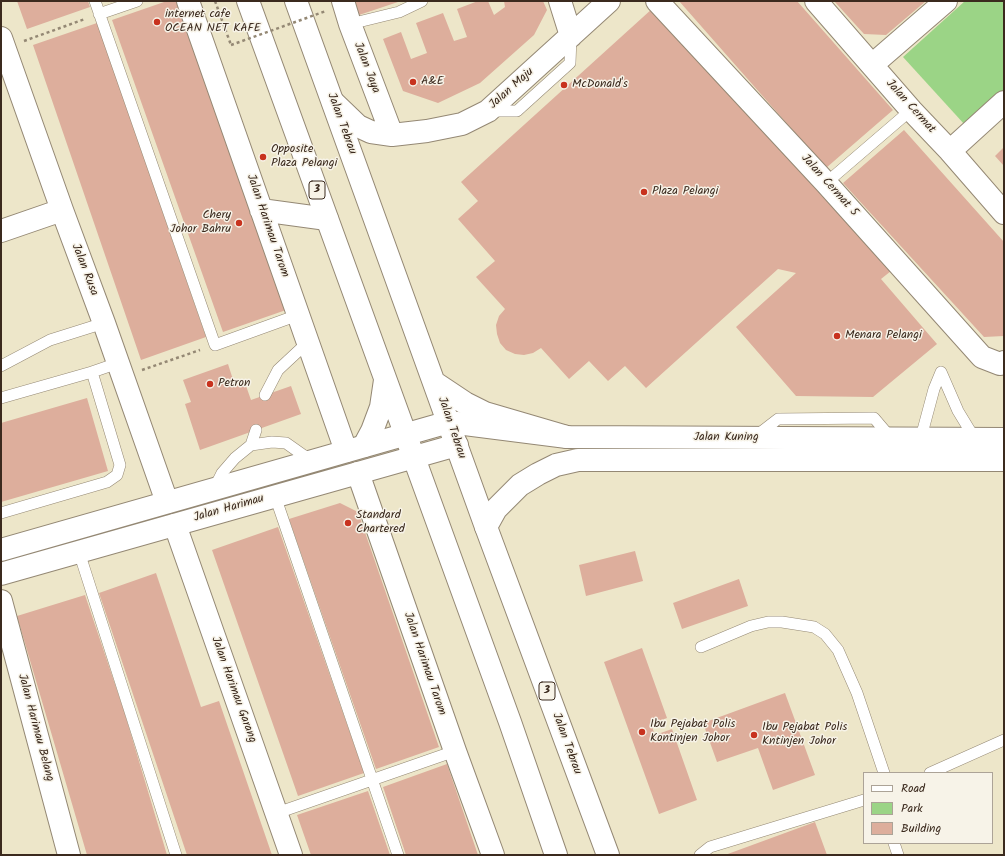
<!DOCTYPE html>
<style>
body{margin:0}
#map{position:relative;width:1005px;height:856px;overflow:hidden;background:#ede6c9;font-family:Kalam,sans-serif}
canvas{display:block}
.frame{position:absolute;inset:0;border:2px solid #3b2a1e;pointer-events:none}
.legend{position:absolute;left:863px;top:772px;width:130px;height:72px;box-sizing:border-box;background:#f7f3e8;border:1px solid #aca397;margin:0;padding:5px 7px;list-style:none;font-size:12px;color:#3b2a1e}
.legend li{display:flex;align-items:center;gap:8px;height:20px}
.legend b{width:20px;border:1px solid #aca397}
</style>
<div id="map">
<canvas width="1005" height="856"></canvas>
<div class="frame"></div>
<ul class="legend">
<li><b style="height:5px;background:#fff"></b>Road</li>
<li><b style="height:11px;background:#9bd486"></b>Park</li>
<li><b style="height:11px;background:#ddae9c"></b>Building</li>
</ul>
</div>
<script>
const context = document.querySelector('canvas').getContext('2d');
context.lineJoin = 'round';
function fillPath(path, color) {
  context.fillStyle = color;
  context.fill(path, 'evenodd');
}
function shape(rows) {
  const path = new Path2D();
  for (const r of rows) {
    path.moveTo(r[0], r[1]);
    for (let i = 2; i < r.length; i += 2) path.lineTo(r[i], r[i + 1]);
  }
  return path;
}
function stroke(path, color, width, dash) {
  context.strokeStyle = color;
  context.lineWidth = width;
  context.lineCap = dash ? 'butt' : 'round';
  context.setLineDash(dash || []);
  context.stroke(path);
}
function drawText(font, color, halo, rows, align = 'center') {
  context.font = font + ' Kalam,sans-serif';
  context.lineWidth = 3;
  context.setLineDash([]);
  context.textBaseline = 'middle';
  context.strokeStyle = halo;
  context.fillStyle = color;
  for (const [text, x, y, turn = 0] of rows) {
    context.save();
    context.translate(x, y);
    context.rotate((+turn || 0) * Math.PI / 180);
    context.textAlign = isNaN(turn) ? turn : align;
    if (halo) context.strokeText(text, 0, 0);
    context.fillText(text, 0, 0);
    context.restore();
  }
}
fillPath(shape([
 [965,1,1004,1,1004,90,965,125,903,57]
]), '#9bd486');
fillPath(shape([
 [17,1,88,1,90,7,27,29],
 [167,1,176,1,286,310,223,332,112,20],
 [354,1,401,1,359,15],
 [478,1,488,1,494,15,505,7,504,1,543,1,547,10,534,35,480,83,438,103,403,91,383,39,401,32,411,59,427,53,416,23,443,13,454,41,467,37,457,9],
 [679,1,797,1,893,110,826,168],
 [834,1,926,1,886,35,864,34],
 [653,8,891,271,881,279,937,344,873,397,796,396,736,327,796,273,778,269,646,388,625,366,608,381,589,361,569,379,541,348,533,353,524,355,515,354,506,350,500,343,497,334,496,325,499,316,505,309,476,277,495,261,458,219,478,201,461,182],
 [97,23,206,337,141,360,33,45],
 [904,130,1004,242,1004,336,984,337,843,183],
 [1004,147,1004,166,995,156],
 [228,364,235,386,245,383,251,400,291,386,301,414,200,450,185,404,191,402,183,380],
 [87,398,108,471,1,502,1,423],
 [340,503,358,512,439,747,376,769,289,519],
 [278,527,364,773,298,796,212,550],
 [635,551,643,581,586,596,579,565],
 [156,573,201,707,219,701,272,855,187,855,99,593],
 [739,579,748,606,682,629,673,603],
 [85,595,124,711,167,855,87,855,17,616],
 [642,648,667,718,651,724,655,735,672,729,697,800,659,814,604,662],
 [785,693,815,775,773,790,758,748,717,762,703,723],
 [447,764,478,855,406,855,383,787],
 [368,791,390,855,311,855,297,815],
 [815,822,827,855,725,855]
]), '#ddae9c');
const lane = shape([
 [95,1,215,345,298,315],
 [99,14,137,1],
 [350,24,399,12,422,1],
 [489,111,517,111,570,63,571,37],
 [826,183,911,110],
 [1,366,50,340,104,323],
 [941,372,958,411,975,439],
 [265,395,278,370,308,342],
 [1,398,92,372],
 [756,436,778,419,874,418,891,438],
 [920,441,934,389,941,372],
 [251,445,256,430],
 [214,489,222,473,235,458,251,445,272,442,286,443,303,455,313,459],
 [275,496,398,855],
 [1,513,107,482,117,475,120,465,92,372,118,363],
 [79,552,176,855],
 [701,647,751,626,768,622,782,622,814,627,825,634,838,650,857,693,884,773],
 [930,773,1004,740],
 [277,813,455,751],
 [894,843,898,855],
 [700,855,710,847,864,800]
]);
const street = shape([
 [188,1,346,451],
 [343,1,350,24,392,135],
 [560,1,571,36],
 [657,1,826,183,982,357,1000,364,1004,362],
 [816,1,911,110,950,151,1004,213],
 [1,38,62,210,104,323,167,502],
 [872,65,946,1],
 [333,102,358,126,371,132,392,135,427,131,462,124,488,111,609,1],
 [950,151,1004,102],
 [261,210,327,219],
 [1,231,62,210],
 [358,473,455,751,493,855],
 [175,525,291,855],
 [1,601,69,855]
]);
const secondary = shape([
 [486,527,496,509,520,485,538,474,556,465,578,460,1004,460],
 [1,550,449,422,567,437,1004,439],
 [1,574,457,445]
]);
const highway = shape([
 [248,1,510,722,556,855],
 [296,1,486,527,608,855],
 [435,383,465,403,485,413,567,437],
 [364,446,372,431,381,407,385,380]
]);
stroke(lane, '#948874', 12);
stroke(street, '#948874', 24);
stroke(secondary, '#948874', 24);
stroke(highway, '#948874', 24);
stroke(shape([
 [215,1,231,45],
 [24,41,85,19],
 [142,370,200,350]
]), '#948874', 2.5, [3, 3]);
stroke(lane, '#fff', 11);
stroke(street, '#fff', 22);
stroke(secondary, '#fff', 22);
stroke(highway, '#fff', 22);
stroke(shape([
 [231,45,326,11]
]), '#948874', 2.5, [3, 3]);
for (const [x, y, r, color] of [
 [157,22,4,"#c8321e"],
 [413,82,4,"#c8321e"],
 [564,85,4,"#c8321e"],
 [263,157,4,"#c8321e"],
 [644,192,4,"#c8321e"],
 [239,223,4,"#c8321e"],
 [837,336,4,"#c8321e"],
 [210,384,4,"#c8321e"],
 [348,523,4,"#c8321e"],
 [642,732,4,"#c8321e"],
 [754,735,4,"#c8321e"]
]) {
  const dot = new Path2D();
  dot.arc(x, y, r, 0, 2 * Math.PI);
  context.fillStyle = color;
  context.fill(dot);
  stroke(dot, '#f7f3e8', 1.5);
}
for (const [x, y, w] of [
 [317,190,16],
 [547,691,16]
]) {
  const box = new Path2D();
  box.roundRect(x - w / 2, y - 9, w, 18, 3);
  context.fillStyle = '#f7f3e8';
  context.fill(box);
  stroke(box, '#3b2a1e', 1);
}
drawText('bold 11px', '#3b2a1e', null, [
 ["3",317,190],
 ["3",547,691]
]);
drawText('12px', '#3b2a1e', '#f7f3e8', [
 ["internet cafe",165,15],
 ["OCEAN NET KAFE",165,29],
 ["A&E",421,82],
 ["McDonald's",572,85],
 ["Opposite",271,150],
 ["Plaza Pelangi",271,164],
 ["Plaza Pelangi",652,192],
 ["Chery",231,216,"right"],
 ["Johor Bahru",231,230,"right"],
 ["Menara Pelangi",845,336],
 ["Petron",218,384],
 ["Standard",356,516],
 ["Chartered",356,530],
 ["Ibu Pejabat Polis",650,725],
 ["Kontinjen Johor",650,739],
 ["Ibu Pejabat Polis",762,728],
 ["Kntinjen Johor",762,742]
], 'left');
drawText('12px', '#3b2a1e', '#f7f3e8', [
 ["Jalan Jaya",366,68,69],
 ["Jalan Maju",512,89,-42],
 ["Jalan Cermat",910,107,48],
 ["Jalan Tebrau",341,124,70],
 ["Jalan Cermat 5",829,186,48],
 ["Jalan Harimau Tarom",267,226,71],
 ["Jalan Rusa",84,270,69],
 ["Jalan Tebrau",451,428,71],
 ["Jalan Kuning",726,438],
 ["Jalan Harimau",229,509,-16],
 ["Jalan Harimau Tarom",424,664,71],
 ["Jalan Harimau Garang",233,690,70],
 ["Jalan Harimau Belang",35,728,75],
 ["Jalan Tebrau",566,744,70]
]);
</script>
